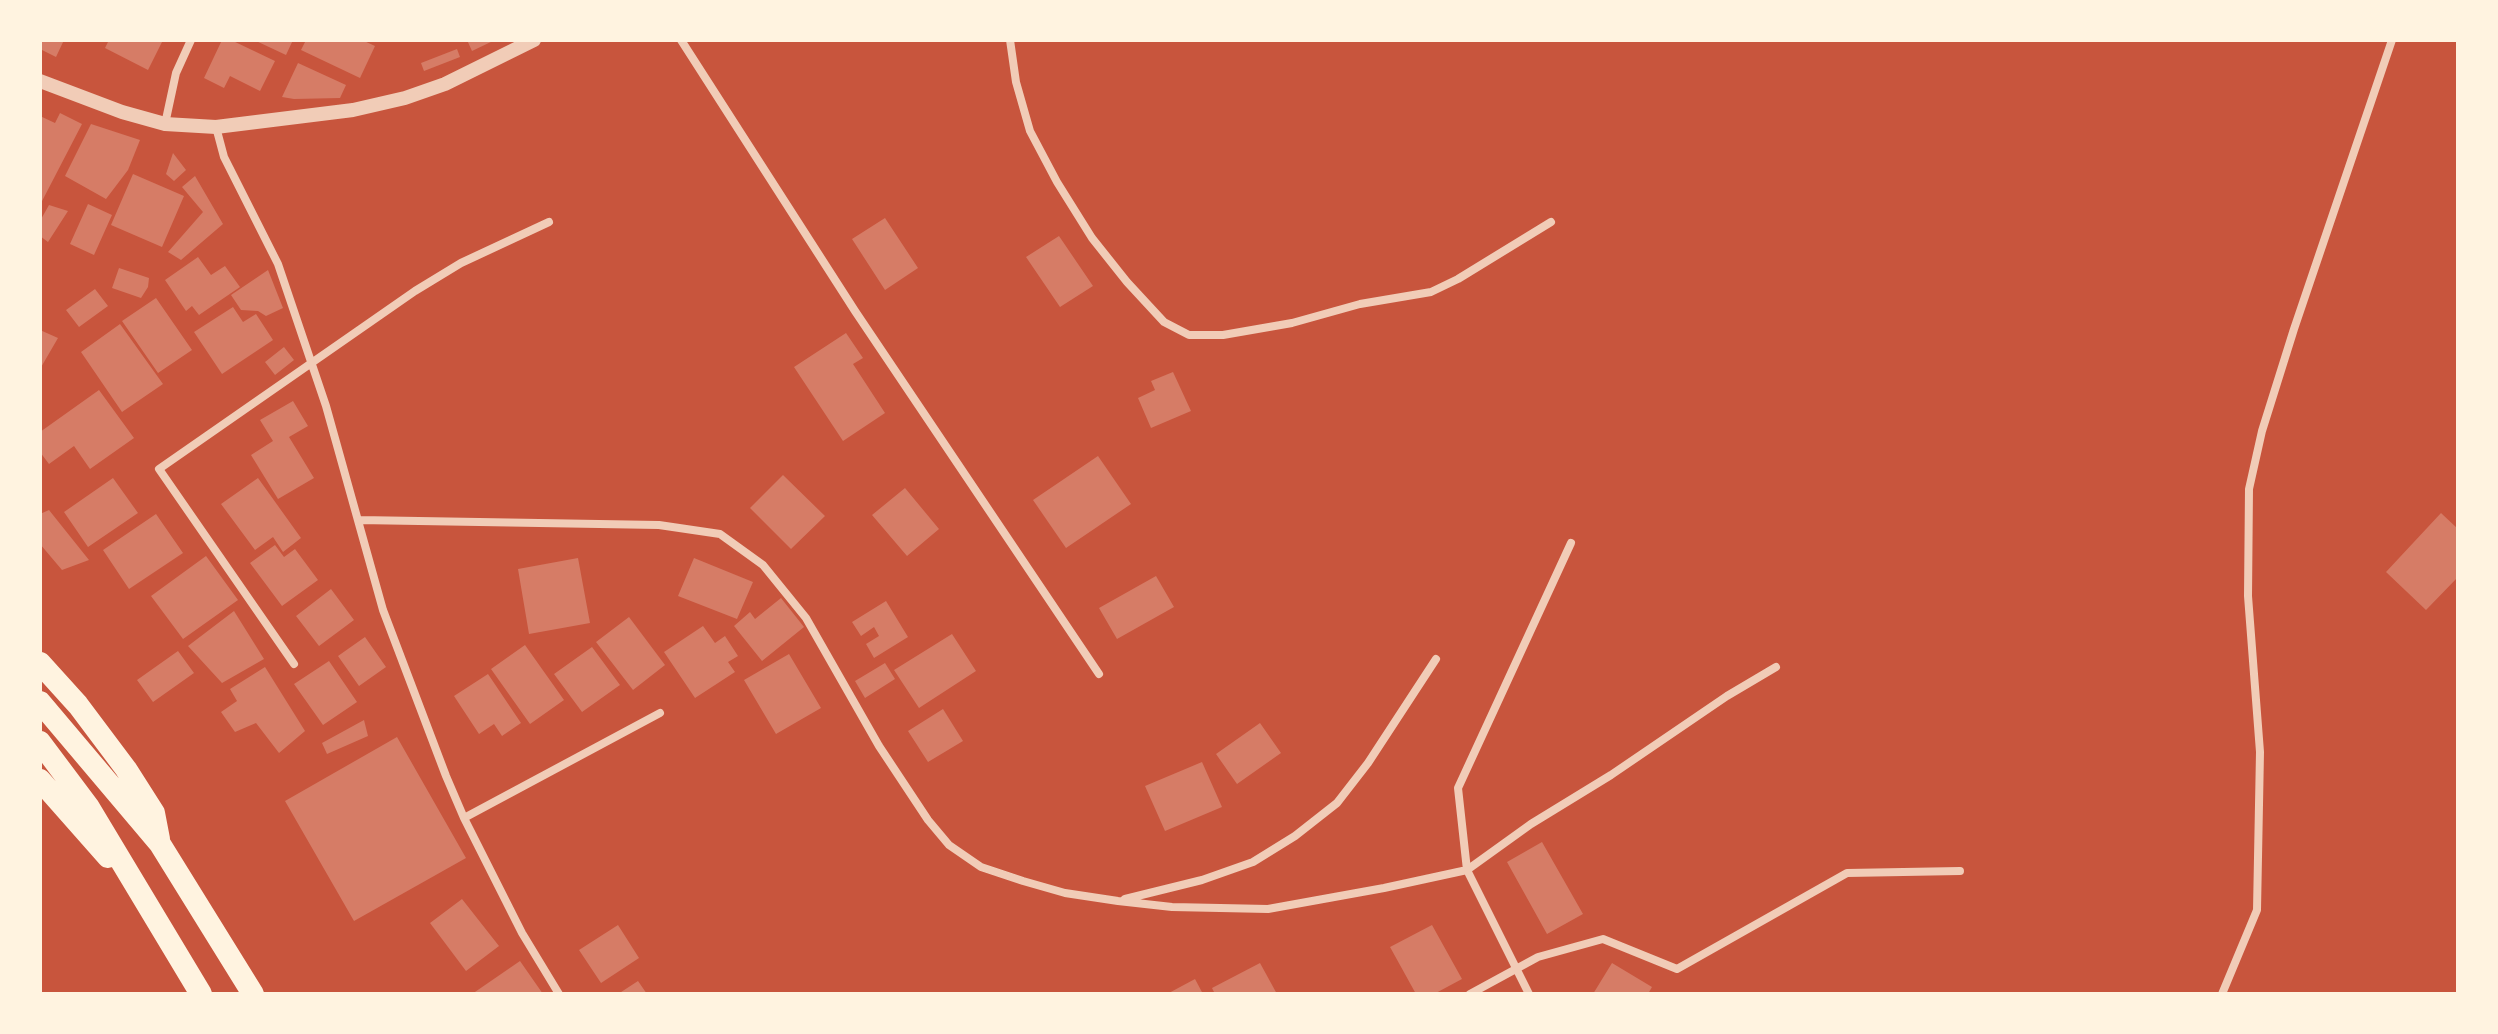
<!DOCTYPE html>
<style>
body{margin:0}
#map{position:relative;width:2498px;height:1034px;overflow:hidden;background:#c8553d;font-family:"PT Sans",sans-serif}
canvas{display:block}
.frame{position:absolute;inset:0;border:42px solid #fff3e0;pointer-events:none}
</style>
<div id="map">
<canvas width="2498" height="1034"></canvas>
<div class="frame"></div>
</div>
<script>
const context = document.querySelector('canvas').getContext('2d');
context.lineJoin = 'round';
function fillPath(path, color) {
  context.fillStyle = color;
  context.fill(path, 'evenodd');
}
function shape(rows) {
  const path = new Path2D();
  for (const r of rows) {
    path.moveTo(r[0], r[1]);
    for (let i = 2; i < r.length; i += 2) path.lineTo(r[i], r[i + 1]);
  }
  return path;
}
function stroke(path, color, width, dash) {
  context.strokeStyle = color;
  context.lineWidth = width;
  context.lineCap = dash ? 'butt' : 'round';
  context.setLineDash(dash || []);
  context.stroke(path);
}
fillPath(shape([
 [40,40,64,40,56,57,40,49],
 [109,40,163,40,148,70,105,48],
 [222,40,231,40,275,61,260,91,230,76,224,88,204,78],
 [254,40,293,40,286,55],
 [306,40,362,40,375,46,360,78,301,50],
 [467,40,495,40,472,51],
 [457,49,460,57,424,71,421,63],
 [298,63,346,85,340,98,294,99,282,97],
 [60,113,82,124,40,205,40,116,55,123],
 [91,124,140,140,128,170,106,199,65,176],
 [173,153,186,170,174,181,166,174],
 [133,174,184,196,162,247,111,225],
 [195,176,223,224,181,260,168,252,203,212,182,187],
 [88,204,112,215,94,255,70,244],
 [49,205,68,211,48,242,40,236,40,221],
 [885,218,918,268,885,290,852,239],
 [1059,236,1093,286,1060,307,1026,257],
 [198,257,211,275,225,266,240,287,199,315,192,306,186,311,165,280],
 [119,268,149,278,148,287,141,298,112,288],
 [268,270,283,308,266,316,258,311,241,310,231,295],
 [95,289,108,306,79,327,66,310],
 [156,298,192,350,158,373,122,321],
 [233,307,243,322,256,314,273,340,222,374,194,332],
 [120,324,163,384,122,412,81,352],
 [40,330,58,338,40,369],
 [846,333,863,358,853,364,885,413,843,441,794,367],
 [284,347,294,360,275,375,265,362],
 [1173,372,1191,411,1151,428,1138,398,1155,390,1151,381],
 [99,390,134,438,90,469,74,446,49,464,40,452,40,432],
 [293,401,308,426,289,437,314,478,278,499,251,455,273,441,260,420],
 [1098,456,1131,504,1066,548,1033,500],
 [783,475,825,516,791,549,750,508],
 [113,478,138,513,88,547,64,512],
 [258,478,301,538,283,552,273,537,255,550,221,504],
 [905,488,939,529,907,556,872,515],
 [49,510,89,560,62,570,40,544,40,514],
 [2441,513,2458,529,2458,577,2426,610,2386,572],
 [156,514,183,553,129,589,103,550],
 [275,545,284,557,295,549,318,580,282,606,250,563],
 [206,556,238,600,183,639,151,596],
 [578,558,590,623,529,634,518,569],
 [694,558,753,582,737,619,678,596],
 [1156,576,1174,607,1117,639,1099,608],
 [331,589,354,620,319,646,296,616],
 [781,598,804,627,762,661,734,626,750,612,755,619],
 [886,601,908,637,874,658,866,644,879,636,874,627,861,636,852,622],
 [234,611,264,659,222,683,188,646],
 [629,617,665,665,633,690,596,642],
 [703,626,715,643,725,636,738,656,728,662,735,672,695,698,664,652],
 [952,634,976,671,919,708,894,670],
 [365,637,386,667,359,686,338,656],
 [525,645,564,700,530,724,491,669],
 [592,647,620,685,582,712,554,674],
 [178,651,194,673,153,702,137,680],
 [789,654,821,708,776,734,744,680],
 [329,661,357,702,323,725,294,684],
 [885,663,895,679,865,698,855,681],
 [265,667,305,731,279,753,256,723,235,732,221,712,237,701,230,689],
 [488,674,521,723,502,736,494,724,479,734,454,696],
 [943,709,963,741,928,762,908,731],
 [364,720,368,736,327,754,322,743],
 [1260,723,1281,753,1237,784,1216,754],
 [397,737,466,858,354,921,285,801],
 [1202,762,1222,807,1165,831,1145,786],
 [1542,842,1583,914,1547,934,1507,862],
 [462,899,499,946,466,971,430,923],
 [618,925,639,958,601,983,579,950],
 [1432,925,1462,979,1434,994,1416,994,1390,947],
 [520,961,543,994,472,994],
 [1260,963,1277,994,1215,994,1212,988],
 [1612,963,1652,987,1648,994,1593,994],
 [1195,979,1203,994,1167,994],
 [638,981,647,994,618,994]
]), '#d67c66');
stroke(shape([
 [681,40,855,311,1099,674],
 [1010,40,1016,82,1030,131,1057,182,1092,238,1127,282,1164,322,1189,335,1223,335,1292,323,1360,304,1431,292,1458,279,1551,222],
 [165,124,176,73,191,40],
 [216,127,224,157,278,264,326,406,383,610,446,776,464,818,522,933,559,994],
 [359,520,659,525,720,534,763,565,806,618,879,746,928,820,949,845,981,867,1023,881,1065,893,1118,901,1172,907,1268,909,1384,888,1467,870,1531,824,1611,775,1727,696,1776,667],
 [294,664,159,469,415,291,461,263,549,222],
 [464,818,660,713],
 [1125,899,1202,880,1253,862,1295,836,1337,803,1368,763,1436,659],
 [1470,994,1538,957,1603,939,1677,969,1847,873,1960,871],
 [1529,994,1467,870,1458,788,1571,543],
 [2222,994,2257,910,2260,752,2248,596,2249,489,2262,431,2294,329,2392,40]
]), '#f1ccb7', 8);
stroke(shape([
 [40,81,122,112,165,124,216,127,353,110,405,98,445,84,534,40]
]), '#f1ccb7', 14);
stroke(shape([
 [40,663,78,705,126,769,154,813,159,839],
 [40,702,160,844,253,994],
 [40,742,88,806,201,994],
 [40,780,108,857]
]), '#fff3e0', 22);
</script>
